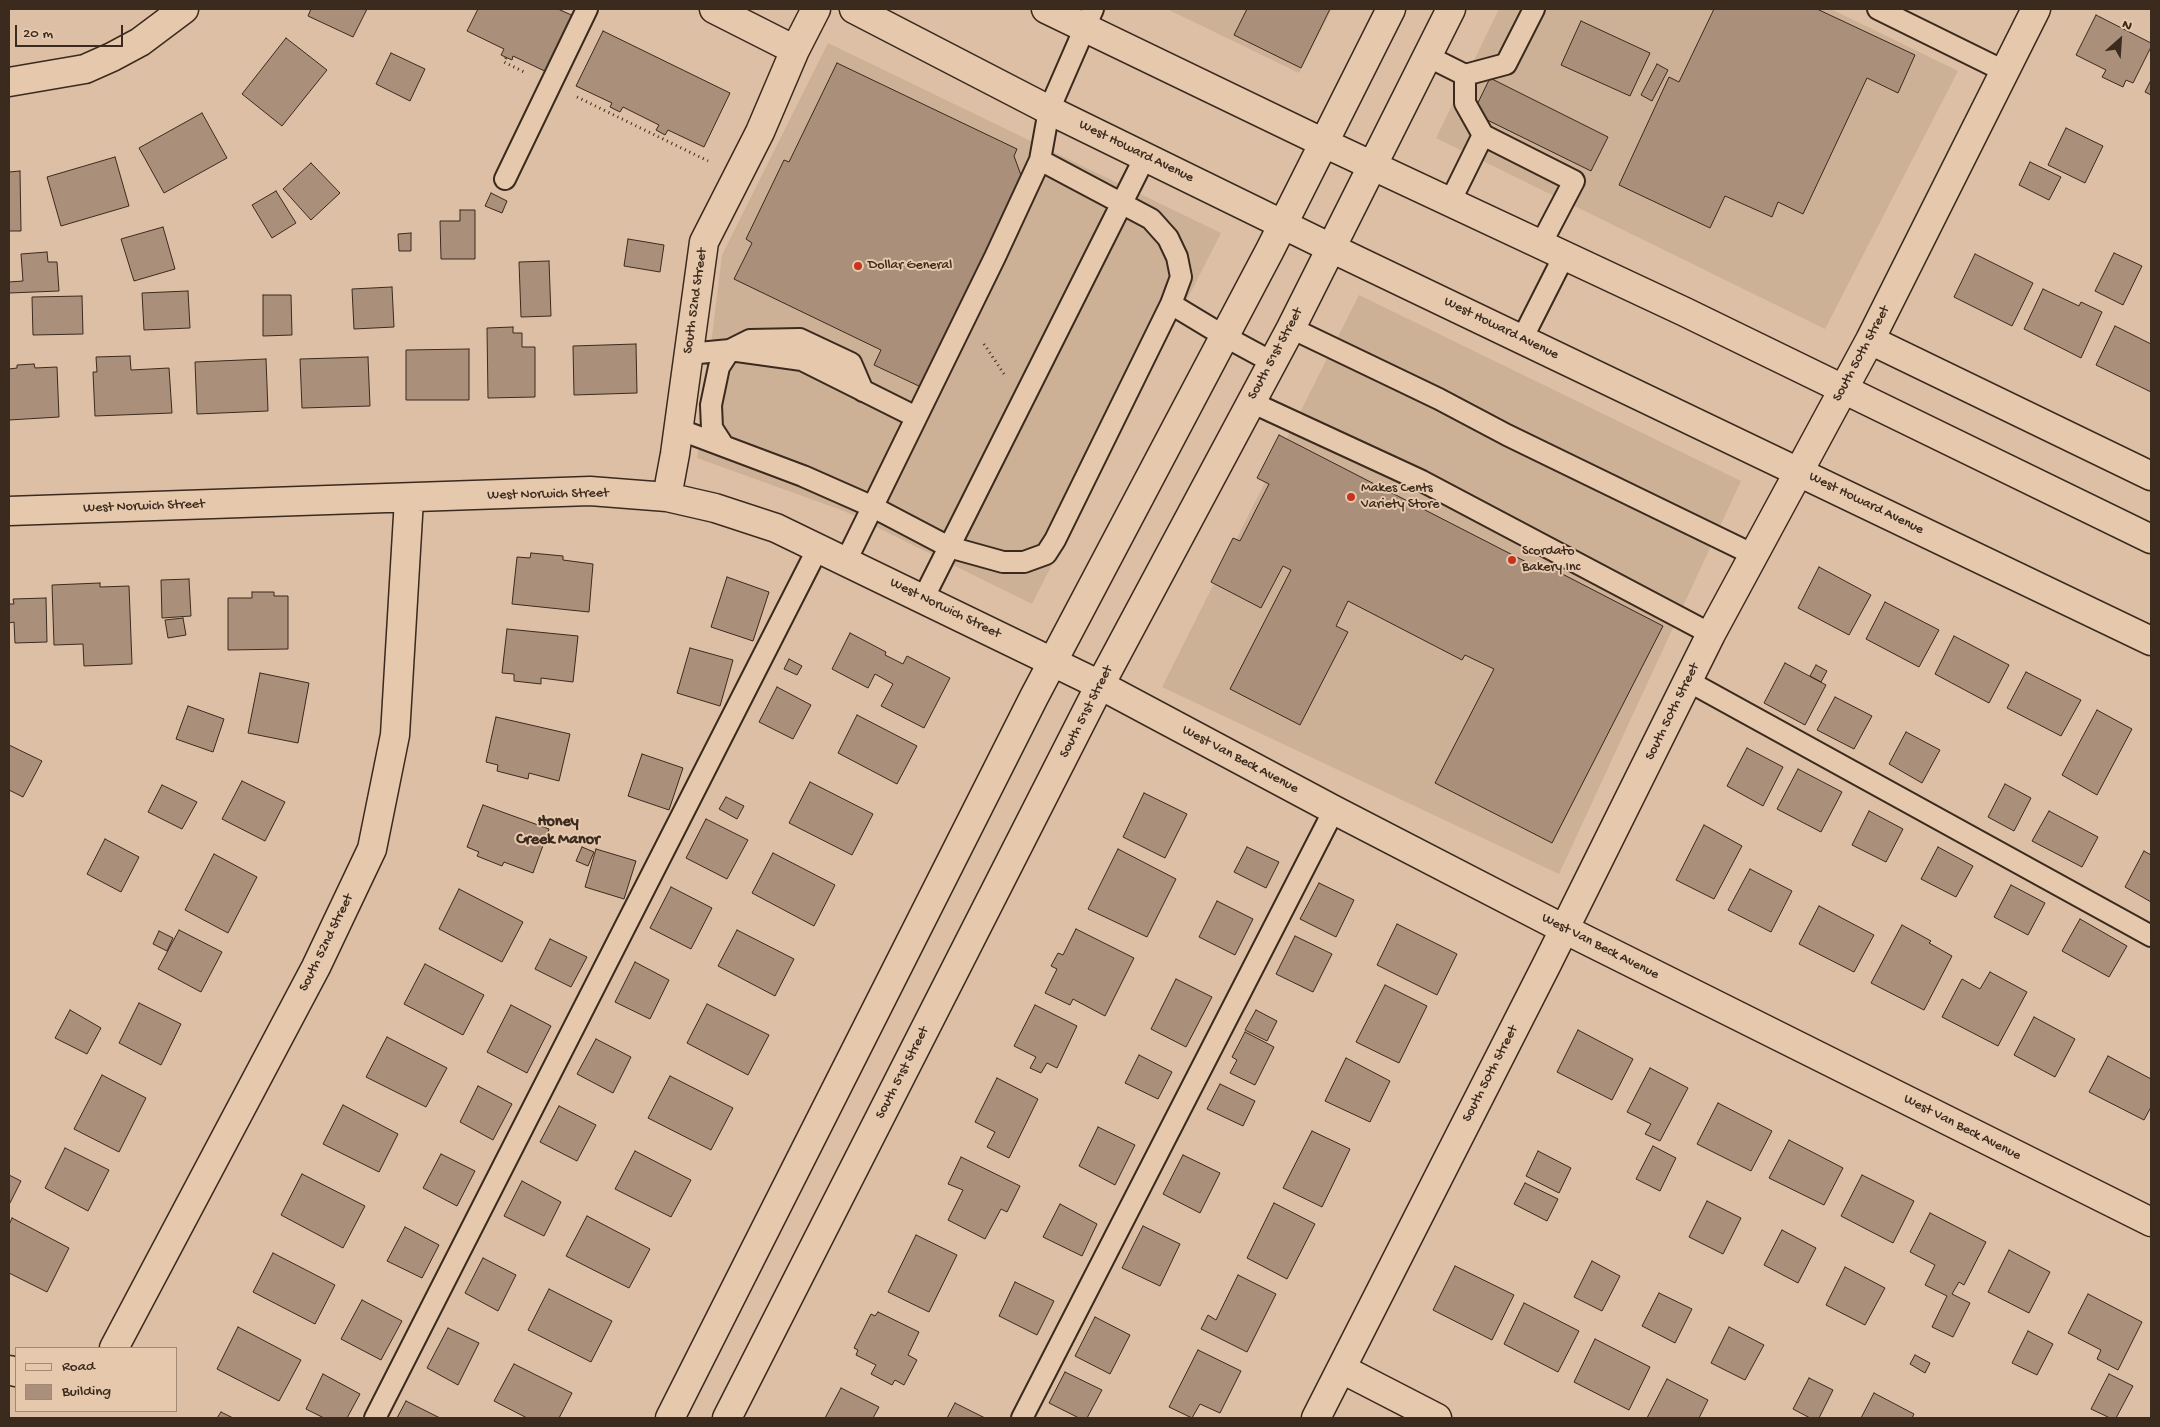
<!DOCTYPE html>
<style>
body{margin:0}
#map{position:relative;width:2160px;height:1427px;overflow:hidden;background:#dcbfa4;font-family:"Gochi Hand",sans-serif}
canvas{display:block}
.frame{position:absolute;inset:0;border:10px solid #3b2a1e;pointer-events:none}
.legend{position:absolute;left:15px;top:1347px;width:162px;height:65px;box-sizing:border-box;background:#e6c9ad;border:1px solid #a28974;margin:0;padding:6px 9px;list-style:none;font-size:15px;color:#3b2a1e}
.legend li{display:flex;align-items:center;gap:10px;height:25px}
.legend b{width:25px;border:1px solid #a28974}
.north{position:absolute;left:2095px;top:15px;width:50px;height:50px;-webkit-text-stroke:4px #e6c9ad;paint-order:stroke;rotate:26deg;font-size:14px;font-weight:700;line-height:20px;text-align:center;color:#3b2a1e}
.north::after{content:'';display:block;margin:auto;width:18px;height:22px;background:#3b2a1e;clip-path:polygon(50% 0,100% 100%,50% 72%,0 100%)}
.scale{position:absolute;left:15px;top:25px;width:108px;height:22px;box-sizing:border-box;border:2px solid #3b2a1e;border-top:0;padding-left:6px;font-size:15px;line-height:18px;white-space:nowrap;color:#3b2a1e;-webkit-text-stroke:4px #e6c9ad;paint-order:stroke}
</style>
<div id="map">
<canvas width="2160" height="1427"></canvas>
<div class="frame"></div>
<ul class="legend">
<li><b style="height:6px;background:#e6c9ad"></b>Road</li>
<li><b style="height:14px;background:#aa907a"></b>Building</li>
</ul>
<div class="north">N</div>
<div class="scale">20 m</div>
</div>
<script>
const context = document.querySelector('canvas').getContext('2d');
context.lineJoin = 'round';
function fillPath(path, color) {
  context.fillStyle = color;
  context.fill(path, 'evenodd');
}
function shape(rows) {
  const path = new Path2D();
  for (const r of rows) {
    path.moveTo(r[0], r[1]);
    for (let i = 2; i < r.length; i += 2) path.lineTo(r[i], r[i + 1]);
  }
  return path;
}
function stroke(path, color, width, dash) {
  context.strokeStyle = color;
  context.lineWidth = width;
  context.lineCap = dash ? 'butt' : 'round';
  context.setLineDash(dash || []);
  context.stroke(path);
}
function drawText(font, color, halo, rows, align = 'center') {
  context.font = font + ' "Gochi Hand",sans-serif';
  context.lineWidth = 4;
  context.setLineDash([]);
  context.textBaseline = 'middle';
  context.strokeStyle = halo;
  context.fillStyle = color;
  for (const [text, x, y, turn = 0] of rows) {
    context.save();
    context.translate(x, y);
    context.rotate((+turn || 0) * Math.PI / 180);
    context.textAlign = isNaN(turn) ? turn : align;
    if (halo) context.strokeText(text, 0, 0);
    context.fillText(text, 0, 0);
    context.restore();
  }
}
fillPath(shape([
 [1167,9,1332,9,1299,73],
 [1499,9,1831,9,1958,71,1825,329,1436,138],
 [828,43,1221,233,1032,604,844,511,697,458,722,255],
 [1359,295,1741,481,1559,874,1162,687]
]), '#cdb197');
const building = shape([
 [311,9,367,9,353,37,308,16,311,9],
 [478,9,558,9,578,18,551,74,513,56,512,60,501,55,504,49,467,31,478,9],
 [1247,9,1330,9,1301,68,1234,35,1247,9],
 [1714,9,1817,9,1915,55,1898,93,1867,78,1803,214,1778,202,1772,217,1725,196,1710,228,1619,185,1669,77,1679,82,1714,9],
 [2096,15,2151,43,2151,47,2133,83,2126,80,2123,87,2102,77,2106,70,2076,55,2096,15],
 [1581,21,1650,53,1630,96,1561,65,1581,21],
 [603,31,730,93,704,147,668,130,665,135,656,130,659,125,623,107,620,112,610,107,612,103,576,86,603,31],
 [286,38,327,70,282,126,242,94,286,38],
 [391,53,425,69,410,101,376,84,391,53],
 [837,63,1017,149,1014,156,1022,178,921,387,874,365,881,350,734,279,752,243,746,239,784,160,789,162,837,63],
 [1657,64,1668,70,1652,101,1641,95,1657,64],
 [1490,78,1608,137,1591,171,1473,113,1490,78],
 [2151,80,2151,95,2145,92,2151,80],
 [202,113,227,158,164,193,139,148,202,113],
 [2066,128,2103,146,2085,183,2048,165,2066,128],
 [115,157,129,206,61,226,47,177,115,157],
 [2030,162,2061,177,2049,200,2019,185,2030,162],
 [311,163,340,193,311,220,283,189,311,163],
 [20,171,21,231,9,231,9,172,20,171],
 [276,191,296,223,272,238,252,205,276,191],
 [491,193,507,201,502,213,485,206,491,193],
 [460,210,475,210,475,259,441,259,440,221,460,221,460,210],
 [163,227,175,269,134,281,121,239,163,227],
 [411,233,411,251,399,251,398,234,411,233],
 [628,239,664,245,660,272,624,266,628,239],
 [47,252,48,262,57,262,59,291,9,293,9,282,23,281,21,254,47,252],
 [2114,253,2142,266,2123,305,2095,291,2114,253],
 [1975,254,2033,283,2012,326,1954,297,1975,254],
 [549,261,551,316,521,317,519,262,549,261],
 [392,287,394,327,354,329,352,289,392,287],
 [2043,289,2079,306,2081,302,2102,312,2081,358,2024,329,2043,289],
 [188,291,190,328,144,330,142,293,188,291],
 [263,295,291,295,292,335,263,336,263,295],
 [82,296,83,334,33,335,32,297,82,296],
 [2115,326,2151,344,2151,392,2096,365,2115,326],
 [513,327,513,333,522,333,522,347,535,347,535,397,488,398,487,328,513,327],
 [636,344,637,393,574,395,573,346,636,344],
 [469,349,469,400,406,400,406,350,469,349],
 [130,356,131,370,169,368,172,413,95,416,93,372,97,372,96,357,130,356],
 [368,357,370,406,302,408,300,359,368,357],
 [266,359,268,411,197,414,195,362,266,359],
 [34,364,35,368,57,367,59,417,9,420,9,369,17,368,17,365,34,364],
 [1279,435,1538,568,1541,563,1663,626,1552,843,1435,783,1494,669,1465,655,1462,660,1348,601,1336,626,1348,632,1300,725,1230,689,1291,570,1283,566,1261,608,1211,582,1233,538,1240,541,1269,484,1257,478,1279,435],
 [531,553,563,556,563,560,593,564,589,612,512,604,517,557,530,558,531,553],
 [1819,567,1871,595,1849,635,1798,608,1819,567],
 [727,577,769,592,753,641,711,627,727,577],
 [189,579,191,616,162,618,161,580,189,579],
 [100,583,100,587,129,586,132,664,84,666,83,644,54,645,52,585,100,583],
 [252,592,274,592,274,596,288,596,288,649,228,650,228,598,252,598,252,592],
 [46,598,47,642,15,643,14,622,9,623,9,604,14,604,13,599,46,598],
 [1885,602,1939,630,1919,667,1866,639,1885,602],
 [183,618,186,635,168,638,165,620,183,618],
 [507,629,578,636,573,682,541,678,541,684,514,681,514,674,502,673,507,629],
 [850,633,886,652,885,655,903,664,907,656,950,678,924,728,881,706,893,684,875,674,868,688,832,669,850,633],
 [1954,636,2009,665,1989,703,1935,674,1954,636],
 [690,648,733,660,720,706,677,693,690,648],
 [789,659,802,666,797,675,784,669,789,659],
 [1785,663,1826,685,1805,725,1764,703,1785,663],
 [1816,665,1827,671,1821,682,1810,676,1816,665],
 [2026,672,2081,700,2061,736,2007,708,2026,672],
 [260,673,309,683,298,743,248,733,260,673],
 [777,687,811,705,793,739,759,722,777,687],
 [1835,697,1872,716,1854,749,1817,730,1835,697],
 [188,706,224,719,213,752,176,739,188,706],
 [2097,710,2132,729,2097,795,2062,775,2097,710],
 [857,715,917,746,897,784,838,753,857,715],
 [496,717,570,734,559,781,529,773,528,779,497,771,498,765,486,762,496,717],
 [1906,732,1940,750,1922,783,1889,764,1906,732],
 [9,745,42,761,23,797,9,790,9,745],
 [1747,748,1783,767,1763,806,1727,786,1747,748],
 [642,754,683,768,669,810,628,796,642,754],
 [1798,769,1842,792,1821,832,1777,809,1798,769],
 [242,781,285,802,265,841,222,819,242,781],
 [810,782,873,814,852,855,789,823,810,782],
 [2005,784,2031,798,2014,831,1988,817,2005,784],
 [162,785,197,802,182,829,148,812,162,785],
 [1144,793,1187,814,1165,858,1123,837,1144,793],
 [726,797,744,806,737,819,719,809,726,797],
 [483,805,549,829,533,873,504,862,502,866,477,856,479,852,467,847,483,805],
 [1869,811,1903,829,1886,862,1852,845,1869,811],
 [2049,811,2098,837,2082,867,2032,841,2049,811],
 [706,819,748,840,727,879,686,858,706,819],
 [1704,825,1742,846,1714,899,1676,880,1704,825],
 [105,839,139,857,121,892,87,874,105,839],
 [582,847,594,852,588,866,576,861,582,847],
 [1247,847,1279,862,1266,888,1234,872,1247,847],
 [1938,847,1973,866,1956,897,1921,879,1938,847],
 [596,849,636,861,624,899,585,887,596,849],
 [1118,849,1176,879,1147,937,1088,909,1118,849],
 [2144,851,2151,855,2151,902,2125,887,2144,851],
 [773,853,835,885,814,926,752,893,773,853],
 [214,854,257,877,228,933,185,910,214,854],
 [1750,869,1792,891,1771,932,1728,910,1750,869],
 [1319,883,1354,900,1336,937,1300,919,1319,883],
 [2011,885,2045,903,2028,935,1994,917,2011,885],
 [671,887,712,908,691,949,650,928,671,887],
 [459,889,523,922,502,962,439,929,459,889],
 [1217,901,1253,919,1235,955,1199,937,1217,901],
 [1819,906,1874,935,1854,972,1799,944,1819,906],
 [2080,919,2127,946,2109,977,2062,951,2080,919],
 [1397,924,1457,954,1437,995,1377,965,1397,924],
 [1902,925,1931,941,1929,943,1952,956,1924,1010,1871,983,1902,925],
 [1076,929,1134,958,1105,1016,1073,999,1070,1005,1045,993,1057,969,1051,966,1058,953,1063,955,1076,929],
 [179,930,222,952,201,992,158,969,179,930],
 [737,930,794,959,775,996,718,966,737,930],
 [159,931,173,938,167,951,153,944,159,931],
 [1295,936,1332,954,1313,992,1276,974,1295,936],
 [550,939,587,957,571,987,535,969,550,939],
 [635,962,669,980,650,1019,615,1002,635,962],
 [425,964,484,995,463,1035,404,1004,425,964],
 [1990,972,2027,992,1998,1046,1942,1017,1962,979,1980,989,1990,972],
 [1176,979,1212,997,1186,1047,1151,1029,1176,979],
 [1385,985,1427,1006,1399,1063,1356,1042,1385,985],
 [139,1003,181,1024,161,1065,119,1043,139,1003],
 [707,1004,769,1035,748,1075,687,1043,707,1004],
 [511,1005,551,1026,527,1073,487,1052,511,1005],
 [1035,1005,1077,1026,1057,1068,1047,1063,1041,1073,1030,1068,1036,1057,1014,1046,1035,1005],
 [70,1010,101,1028,87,1054,55,1038,70,1010],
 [1256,1010,1277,1021,1267,1041,1245,1030,1256,1010],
 [2034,1017,2075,1039,2055,1077,2014,1055,2034,1017],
 [1578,1030,1633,1059,1612,1100,1557,1072,1578,1030],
 [1245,1032,1274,1047,1255,1085,1230,1073,1237,1060,1232,1057,1245,1032],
 [387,1037,447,1068,426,1107,366,1077,387,1037],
 [596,1039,631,1057,613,1093,577,1074,596,1039],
 [1139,1055,1172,1072,1158,1099,1125,1083,1139,1055],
 [2108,1056,2151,1079,2151,1107,2144,1120,2089,1092,2108,1056],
 [1346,1058,1390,1081,1370,1122,1325,1101,1346,1058],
 [1650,1068,1688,1088,1660,1141,1645,1134,1651,1124,1627,1112,1650,1068],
 [102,1075,146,1098,119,1152,74,1129,102,1075],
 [670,1076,733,1108,711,1150,648,1118,670,1076],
 [997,1078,1038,1099,1009,1158,987,1147,995,1132,975,1122,997,1078],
 [1220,1084,1255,1101,1243,1126,1207,1109,1220,1084],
 [478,1086,512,1104,493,1140,460,1122,478,1086],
 [1718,1103,1772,1131,1751,1171,1697,1144,1718,1103],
 [343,1105,398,1134,379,1172,323,1144,343,1105],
 [559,1106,596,1125,577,1161,540,1142,559,1106],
 [1098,1127,1135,1145,1115,1185,1079,1166,1098,1127],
 [1312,1131,1350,1149,1322,1207,1283,1188,1312,1131],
 [1789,1140,1843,1168,1824,1205,1769,1178,1789,1140],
 [1653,1146,1676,1158,1660,1191,1636,1179,1653,1146],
 [65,1148,109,1170,88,1211,45,1188,65,1148],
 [635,1151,691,1180,671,1217,615,1189,635,1151],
 [1538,1151,1571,1168,1559,1193,1526,1176,1538,1151],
 [441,1154,475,1171,457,1206,423,1188,441,1154],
 [1183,1155,1220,1173,1200,1213,1163,1194,1183,1155],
 [961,1157,1020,1186,1007,1212,1001,1209,985,1239,948,1220,963,1190,948,1184,961,1157],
 [302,1174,365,1206,343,1248,281,1215,302,1174],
 [9,1175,21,1181,10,1203,9,1202,9,1175],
 [1862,1175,1914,1201,1893,1243,1841,1216,1862,1175],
 [522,1181,561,1202,544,1236,504,1216,522,1181],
 [1525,1183,1558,1199,1547,1221,1514,1204,1525,1183],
 [1707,1201,1741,1218,1723,1254,1689,1237,1707,1201],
 [1274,1203,1315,1224,1287,1279,1247,1258,1274,1203],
 [1060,1204,1097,1224,1082,1256,1043,1237,1060,1204],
 [1930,1213,1986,1242,1964,1285,1959,1282,1952,1294,1970,1303,1953,1337,1932,1327,1947,1296,1925,1285,1935,1265,1910,1252,1930,1213],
 [587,1216,650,1249,629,1288,566,1256,587,1216],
 [12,1218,69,1248,47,1292,9,1273,9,1225,12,1218],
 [1143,1226,1180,1244,1160,1286,1122,1268,1143,1226],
 [405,1227,439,1245,422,1278,387,1261,405,1227],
 [1782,1230,1816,1248,1798,1283,1764,1265,1782,1230],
 [916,1235,957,1255,929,1312,888,1292,916,1235],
 [2009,1250,2050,1272,2029,1313,1988,1292,2009,1250],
 [273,1253,335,1285,315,1324,253,1292,273,1253],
 [483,1258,516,1275,498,1311,465,1293,483,1258],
 [1592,1261,1620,1276,1602,1311,1574,1297,1592,1261],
 [1455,1266,1514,1295,1492,1340,1433,1310,1455,1266],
 [1845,1267,1885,1288,1865,1325,1826,1305,1845,1267],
 [1238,1275,1276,1294,1247,1352,1201,1329,1208,1315,1216,1320,1238,1275],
 [1015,1282,1054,1301,1037,1335,999,1316,1015,1282],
 [549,1289,612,1321,591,1362,528,1330,549,1289],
 [1659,1293,1692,1309,1675,1343,1642,1326,1659,1293],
 [2088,1294,2142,1322,2118,1370,2097,1359,2101,1350,2068,1333,2088,1294],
 [362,1300,402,1321,381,1360,341,1339,362,1300],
 [1524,1303,1579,1331,1558,1372,1504,1344,1524,1303],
 [878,1312,919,1332,908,1355,917,1360,904,1385,895,1380,892,1385,871,1374,876,1365,856,1355,858,1350,854,1348,871,1314,875,1316,878,1312],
 [1095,1317,1130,1335,1110,1374,1075,1356,1095,1317],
 [238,1327,301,1360,279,1401,217,1369,238,1327],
 [1729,1327,1764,1345,1745,1380,1711,1363,1729,1327],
 [448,1328,479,1343,458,1385,427,1368,448,1328],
 [2028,1331,2053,1344,2037,1375,2012,1363,2028,1331],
 [1595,1339,1650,1367,1629,1410,1574,1382,1595,1339],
 [1198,1350,1241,1371,1220,1413,1200,1404,1192,1418,1169,1407,1198,1350],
 [1915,1355,1930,1363,1925,1373,1910,1364,1915,1355],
 [514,1364,572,1393,559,1418,527,1418,494,1401,514,1364],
 [1065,1372,1102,1390,1087,1418,1079,1418,1049,1403,1065,1372],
 [323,1374,360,1394,347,1418,324,1418,306,1409,323,1374],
 [2109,1374,2133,1386,2116,1418,2110,1418,2091,1409,2109,1374],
 [1809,1378,1833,1390,1819,1418,1810,1418,1793,1409,1809,1378],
 [1667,1379,1708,1400,1699,1418,1647,1418,1667,1379],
 [841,1388,879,1407,873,1418,825,1418,841,1388],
 [1874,1393,1914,1414,1912,1418,1861,1418,1874,1393],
 [406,1401,440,1418,397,1418,406,1401],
 [955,1403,985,1418,947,1418,955,1403],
 [221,1412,233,1418,217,1418,221,1412]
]);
fillPath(building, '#aa907a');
stroke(building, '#3b2a1e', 1);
const lane = shape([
 [1878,9,2004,71],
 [1427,56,1465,75,1506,64,1534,9],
 [1465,75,1465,103,1483,135],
 [505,179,587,9],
 [1450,202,1483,135,1574,181,1541,244],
 [1171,304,1224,336,1272,362],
 [1291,328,1439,399,1507,435,1754,555],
 [1522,339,1564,256],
 [688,354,730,350,802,360,916,417],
 [1251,402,1422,481,1711,634],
 [678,429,803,476,871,506,949,547,1003,562,1024,562,1046,554,1055,540,1171,304,1181,277,1177,257,1168,238,1151,219,1040,160],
 [723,445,712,428,711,405,719,367,730,350,750,340,800,339,851,363,863,391],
 [846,561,995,257,1040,160,1049,110,1093,9],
 [923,599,1145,157],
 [1688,681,2151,936],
 [375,1418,818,548],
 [1022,1418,1334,810]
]);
const street = shape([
 [714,9,795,50],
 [9,82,85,69,112,57,140,42,184,9],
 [1870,340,2151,476],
 [667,497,675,454,704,242,760,132,795,50,816,9],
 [9,511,590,491,667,497,715,508,776,528,1100,685,1334,810,1564,929,2151,1222],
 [114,1348,316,967,372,849,395,735,409,499],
 [1342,1369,1437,1418],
 [9,1370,16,1372],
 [1316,1418,1547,964,1711,634,1870,340,2036,9]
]);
const secondary = shape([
 [854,9,1049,110,1331,248,2151,641],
 [1046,9,1324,143,1685,312,2151,539],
 [670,1418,1034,697,1270,250,1391,9],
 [727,1418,1100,685,1291,328,1451,9]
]);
stroke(lane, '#3b2a1e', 24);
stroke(street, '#3b2a1e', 31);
stroke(secondary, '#3b2a1e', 31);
stroke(shape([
 [506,58,504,62,526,73],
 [577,97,708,161],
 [984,344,1004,374]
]), '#3b2a1e', 3, [1, 4]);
stroke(lane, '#e6c9ad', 20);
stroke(street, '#e6c9ad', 28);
stroke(secondary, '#e6c9ad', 28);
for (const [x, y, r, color] of [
 [858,266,5,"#c8321e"],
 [1351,497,5,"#c8321e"],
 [1512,560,5,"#c8321e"]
]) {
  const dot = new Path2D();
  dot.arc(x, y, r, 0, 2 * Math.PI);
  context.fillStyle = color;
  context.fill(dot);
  stroke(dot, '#e6c9ad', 2);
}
drawText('14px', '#3b2a1e', '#e6c9ad', [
 ["West Howard Avenue",1136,152,26],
 ["South 52nd Street",696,301,-82],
 ["West Howard Avenue",1501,329,26],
 ["South 51st Street",1276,354,-62],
 ["South 50th Street",1862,354,-62],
 ["West Norwich Street",548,495,-1],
 ["West Howard Avenue",1866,504,26],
 ["West Norwich Street",144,507,-2],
 ["West Norwich Street",945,609,26],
 ["South 51st Street",1087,712,-63],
 ["South 50th Street",1673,712,-64],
 ["West Van Beck Avenue",1240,760,28],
 ["South 52nd Street",327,943,-64],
 ["West Van Beck Avenue",1600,947,27],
 ["South 51st Street",903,1073,-63],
 ["South 50th Street",1491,1074,-63],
 ["West Van Beck Avenue",1962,1128,27]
]);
drawText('14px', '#3b2a1e', '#e6c9ad', [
 ["Dollar General",868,266],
 ["Makes Cents",1361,489],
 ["Variety Store",1361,505],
 ["Scordato",1522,552],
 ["Bakery Inc",1522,568]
], 'left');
drawText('bold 16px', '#3b2a1e', '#e6c9ad', [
 ["Honey",558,823],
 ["Creek Manor",558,841]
]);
</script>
